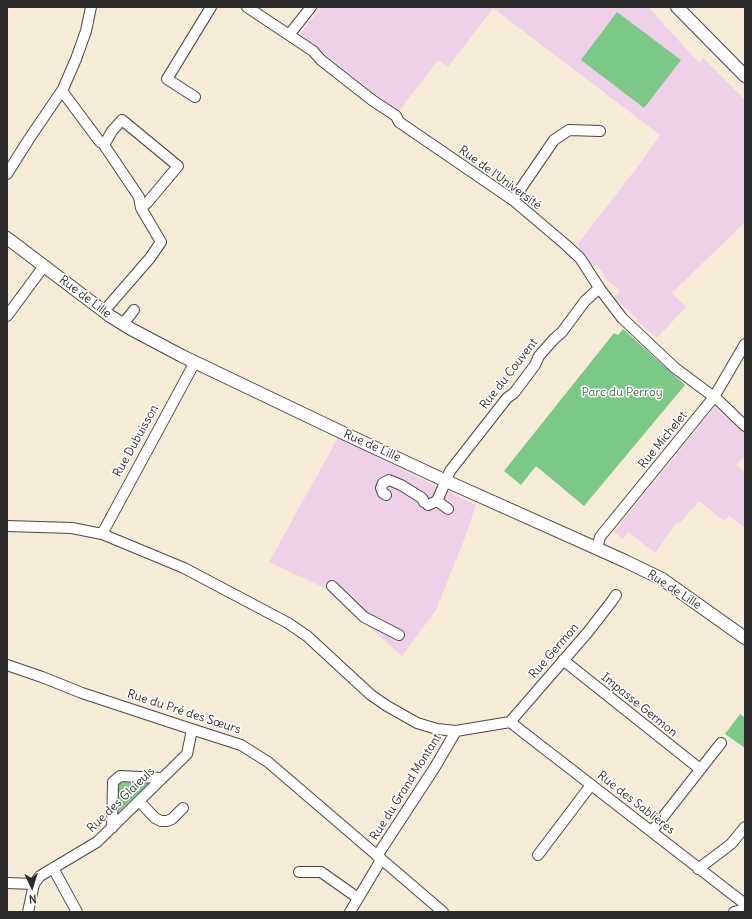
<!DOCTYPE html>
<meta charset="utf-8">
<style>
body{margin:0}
#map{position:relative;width:752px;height:919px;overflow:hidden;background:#f5ebd7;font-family:Delius,sans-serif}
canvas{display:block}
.frame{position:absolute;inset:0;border:8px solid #2b2b2b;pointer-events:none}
.north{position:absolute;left:12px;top:867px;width:40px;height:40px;-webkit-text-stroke:3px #fff;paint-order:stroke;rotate:176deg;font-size:11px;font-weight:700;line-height:16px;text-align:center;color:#2b2b2b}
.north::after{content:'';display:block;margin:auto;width:14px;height:18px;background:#2b2b2b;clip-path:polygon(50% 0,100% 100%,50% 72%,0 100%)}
</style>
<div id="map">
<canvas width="752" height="919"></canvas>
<div class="frame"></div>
<div class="north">N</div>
</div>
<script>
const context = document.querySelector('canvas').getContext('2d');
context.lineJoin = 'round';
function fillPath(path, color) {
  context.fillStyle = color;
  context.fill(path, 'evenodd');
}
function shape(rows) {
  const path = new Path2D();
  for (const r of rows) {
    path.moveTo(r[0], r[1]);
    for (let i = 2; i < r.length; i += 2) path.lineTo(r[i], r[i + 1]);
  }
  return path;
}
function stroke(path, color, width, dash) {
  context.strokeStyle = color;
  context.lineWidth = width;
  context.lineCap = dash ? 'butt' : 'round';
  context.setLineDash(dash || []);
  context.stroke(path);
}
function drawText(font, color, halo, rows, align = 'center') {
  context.font = font + ' Delius,sans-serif';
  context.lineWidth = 3;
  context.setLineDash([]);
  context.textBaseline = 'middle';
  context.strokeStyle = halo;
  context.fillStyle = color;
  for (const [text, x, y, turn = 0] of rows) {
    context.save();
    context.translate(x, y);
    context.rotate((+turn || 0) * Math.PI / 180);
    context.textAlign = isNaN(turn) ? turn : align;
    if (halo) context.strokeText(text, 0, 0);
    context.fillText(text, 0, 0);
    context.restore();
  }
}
fillPath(shape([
 [321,7,648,7,699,63,703,58,745,100,745,222,672,293,686,307,657,338,637,321,638,319,614,298,620,290,608,281,597,264,593,267,577,245,642,161,660,135,493,8,448,67,438,60,398,112,300,34],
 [715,407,745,433,745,455,736,465,745,473,745,528,729,516,724,521,699,501,680,523,676,523,655,553,628,532,623,539,614,532],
 [339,436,405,471,476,505,465,537,436,610,402,656,327,589,269,562]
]), '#eed0e8');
fillPath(shape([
 [617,12,681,60,644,108,581,60],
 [623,329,685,385,584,506,536,466,521,485,504,471,614,333,618,335],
 [740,714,745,718,745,748,725,734],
 [116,782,149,783,114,816]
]), '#7cc887');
const minor = shape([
 [247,7,313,51,321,60,372,100,396,116,399,122,513,200,566,245,580,258,600,289,622,318,675,368,718,400,745,426],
 [289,35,311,7],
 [62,91,100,142],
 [195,97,167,79,211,7],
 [7,174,29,139,63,89,76,59,86,31,91,7],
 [513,200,554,140,569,130,600,131],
 [104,311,150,258,161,242,141,208,139,197,104,145,112,131,122,120,178,166,147,203,141,208],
 [7,316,44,266],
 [123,324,134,310],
 [386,495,383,493,381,488,383,483,389,480,401,485,422,498,424,502],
 [437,501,448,509],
 [428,505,437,501,450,471,507,398,514,393,535,365,539,356,554,339,562,332,585,301,596,291,600,289],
 [7,526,72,528,102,534,184,568,288,623,307,636,371,695,387,706,417,723,437,729,456,731,510,722],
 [102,534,195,362],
 [597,548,600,537,714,397,745,344],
 [332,586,364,617,399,635],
 [563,660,700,769],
 [7,665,42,677,82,693,182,726,241,745,268,762,443,912],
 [510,722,745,904],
 [510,722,588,632,612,601,616,595],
 [139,801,155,818,161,821,167,821,172,819,183,808],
 [112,828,113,782,120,776,162,778],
 [652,831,721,743],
 [538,855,591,785],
 [377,856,435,767,456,731],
 [53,868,77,912],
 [698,869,731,844,745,827],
 [299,872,321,872,358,898],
 [7,883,34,884],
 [28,912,34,884,40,876,97,842,187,754,192,730],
 [350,912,381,860],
 [734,912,745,909]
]);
const major = shape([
 [677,7,745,76],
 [7,238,110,316,131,329,182,356,339,431,446,481,625,561,662,579,745,638]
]);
stroke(minor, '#494845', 12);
stroke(major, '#494845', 14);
stroke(minor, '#fff', 10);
stroke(major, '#fff', 12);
drawText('12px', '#2b2b2b', '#fff', [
 ["Rue de l'Université",500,178,36],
 ["Rue de Lille",85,297,37],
 ["Rue du Couvent",509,374,-52],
 ["Rue Michelet",663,440,-51],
 ["Rue Dubuisson",136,441,-61],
 ["Rue de Lille",372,446,24],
 ["Rue de Lille",674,590,33],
 ["Rue Germon",554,651,-49],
 ["Impasse Germon",639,705,39],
 ["Rue du Pré des Sœurs",184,712,18],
 ["Rue du Grand Montant",406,787,-58],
 ["Rue des Glaieuls",121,800,-44],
 ["Rue des Sablières",636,803,38]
]);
drawText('12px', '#47624b', '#fff', [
 ["Parc du Perroy",622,393]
]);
</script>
